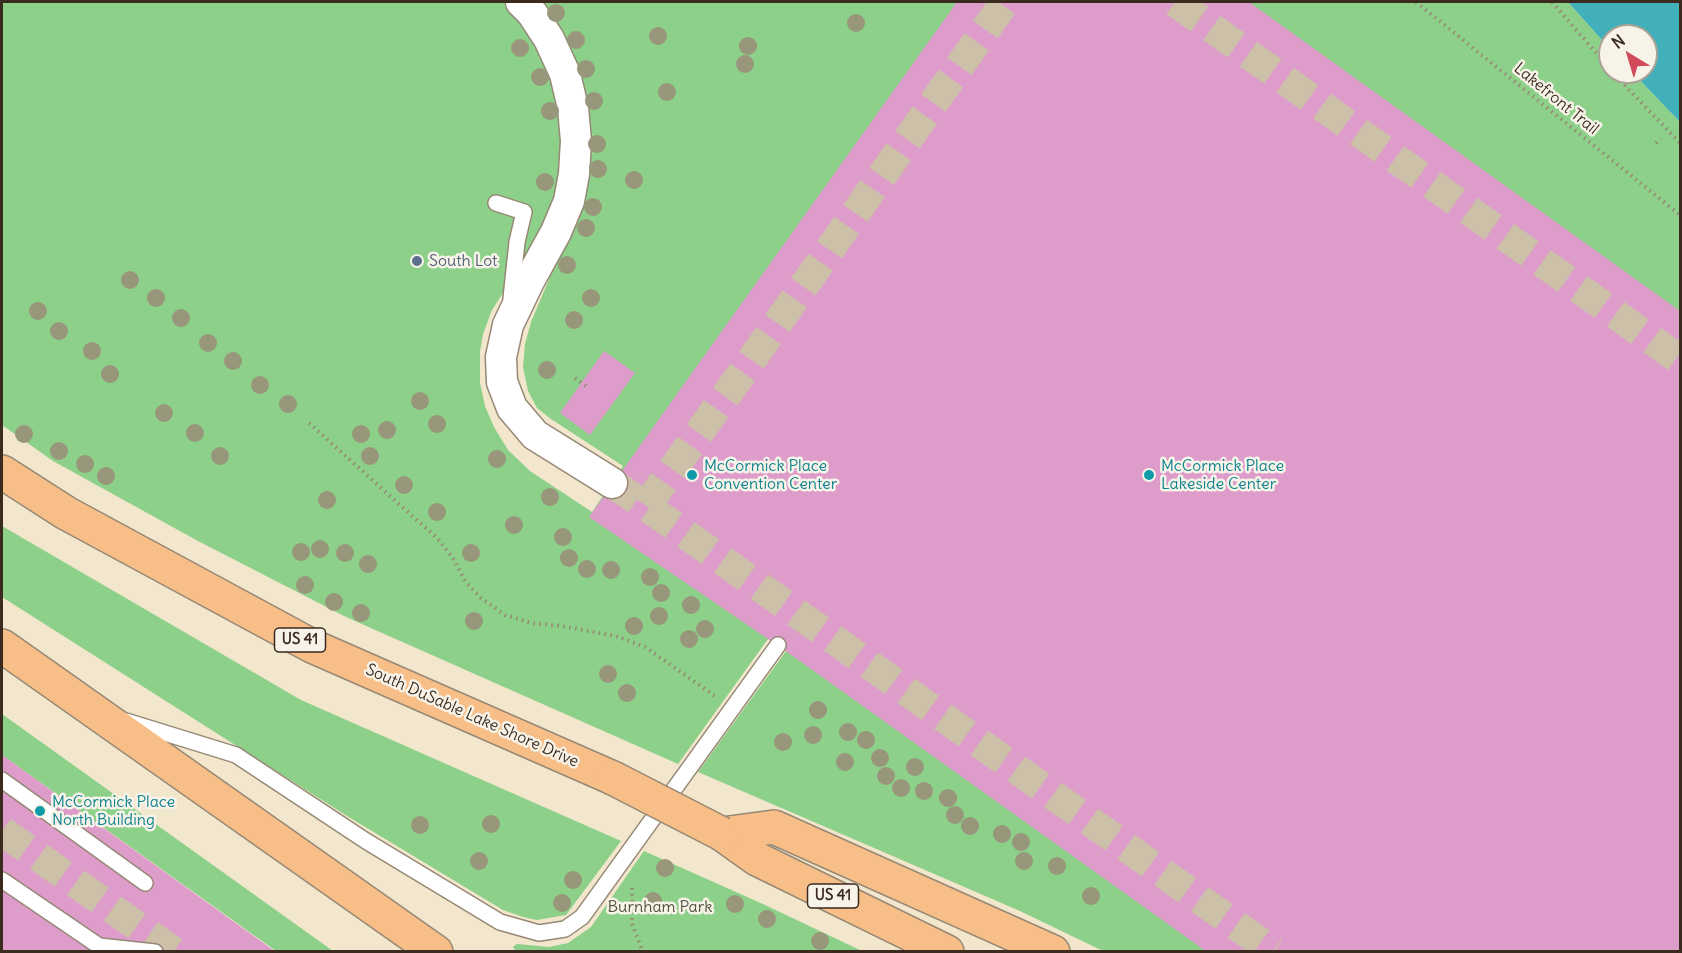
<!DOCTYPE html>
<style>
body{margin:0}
#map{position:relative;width:1682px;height:953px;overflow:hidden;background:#f2e6cc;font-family:Delius,sans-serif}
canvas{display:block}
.frame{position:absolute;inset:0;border:3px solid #3b2a1e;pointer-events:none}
.north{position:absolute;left:1598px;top:24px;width:60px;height:60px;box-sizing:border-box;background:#f7f3e8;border:2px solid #aca397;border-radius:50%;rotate:322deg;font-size:16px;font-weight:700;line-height:24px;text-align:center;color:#3b2a1e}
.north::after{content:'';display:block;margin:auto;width:21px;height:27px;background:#d1495b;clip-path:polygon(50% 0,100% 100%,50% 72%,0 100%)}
</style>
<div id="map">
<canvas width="1682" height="953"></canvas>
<div class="frame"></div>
<div class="north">N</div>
</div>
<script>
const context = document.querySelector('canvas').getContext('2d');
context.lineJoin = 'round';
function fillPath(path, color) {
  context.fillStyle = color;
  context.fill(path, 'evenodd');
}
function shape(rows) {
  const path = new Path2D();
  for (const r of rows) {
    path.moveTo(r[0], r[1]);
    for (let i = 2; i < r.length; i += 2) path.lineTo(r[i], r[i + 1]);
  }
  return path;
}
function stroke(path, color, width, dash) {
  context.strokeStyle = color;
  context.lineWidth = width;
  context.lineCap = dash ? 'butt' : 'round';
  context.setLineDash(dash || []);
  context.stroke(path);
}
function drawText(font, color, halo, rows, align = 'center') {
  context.font = font + ' Delius,sans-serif';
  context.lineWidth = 5;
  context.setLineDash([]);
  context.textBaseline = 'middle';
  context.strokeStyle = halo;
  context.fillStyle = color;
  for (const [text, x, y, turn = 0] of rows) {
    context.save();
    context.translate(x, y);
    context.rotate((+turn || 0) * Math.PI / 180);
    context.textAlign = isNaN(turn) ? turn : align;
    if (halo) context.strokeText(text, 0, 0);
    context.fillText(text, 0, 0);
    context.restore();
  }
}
fillPath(shape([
 [2,2,504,2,529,30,555,80,563,134,559,189,543,231,492,310,483,334,480,352,480,383,485,406,494,427,508,450,530,471,592,512,623,466,551,419,537,408,528,391,523,367,525,344,531,322,576,215,584,184,535,2,1568,2,1610,49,1610,72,1632,72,1680,122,1680,951,1103,951,1020,911,698,772,786,651,768,639,678,764,346,617,198,541,53,461,2,425],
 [2,526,301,700,621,841,566,915,537,920,523,917,503,910,347,816,2,597],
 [2,714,333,951,276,951,2,755],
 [644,851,765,905,862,951,518,952,514,949,513,947,517,944,549,947,568,943,591,927]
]), '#8cd08a');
fillPath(shape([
 [1568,2,1680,2,1680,122,1632,72,1646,72,1646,36,1610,36,1610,49]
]), '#41b0bb');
fillPath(shape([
 [957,2,1249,2,1680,311,1680,952,1207,952,790,654,589,517],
 [604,351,635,373,590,435,560,413],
 [2,755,276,952,2,952]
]), '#dd9cca');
stroke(shape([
 [1175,2,1680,360],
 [612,483,646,506,1274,952],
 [646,506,740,376,1005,2],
 [2,831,174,952]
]), '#cdc0a9', 30, [30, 15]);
const lane = shape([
 [496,203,524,212,517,242,511,298],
 [126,721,236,755,366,841,500,922,539,933,565,929,582,917,778,645],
 [2,780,145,883],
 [2,880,99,946,155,952]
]);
const street = shape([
 [521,2,532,13,549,39,565,74,573,108,576,141,574,174,569,201,556,232,529,281,508,325,501,357,502,382,512,408,535,435,612,483]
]);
const highway = shape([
 [2,472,66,513,312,646,613,778],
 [2,646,436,952],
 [722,834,774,827,1053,952],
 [722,834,757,859,947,952]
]);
stroke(lane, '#968875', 18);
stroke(street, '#968875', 33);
stroke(highway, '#968875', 36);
stroke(shape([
 [1416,2,1680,215],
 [1552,2,1610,69],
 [1612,72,1680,143],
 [1656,143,1661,139],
 [575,378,587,387],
 [309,423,437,538,453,558,465,581,481,598,505,615,531,623,561,626,616,636,645,647,715,696],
 [632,888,632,924,643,952]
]), '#968875', 4, [1.5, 4.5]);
stroke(lane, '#fff', 15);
stroke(street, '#fff', 30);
stroke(highway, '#f7be88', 33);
const highwayBridge = shape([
 [613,778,722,834]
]);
stroke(highwayBridge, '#968875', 36, []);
stroke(highwayBridge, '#f7be88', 33);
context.fillStyle = '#98967b';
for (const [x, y] of [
 [556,13],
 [856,23],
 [658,36],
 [576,40],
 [748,46],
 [520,48],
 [745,64],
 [586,69],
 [540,77],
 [667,92],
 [594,101],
 [550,111],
 [597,144],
 [598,169],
 [634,180],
 [545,182],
 [593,207],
 [586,228],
 [567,265],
 [130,280],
 [156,298],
 [591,298],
 [38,311],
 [181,318],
 [574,320],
 [59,331],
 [208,343],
 [92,351],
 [233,361],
 [547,370],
 [110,374],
 [260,385],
 [420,401],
 [288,404],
 [164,413],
 [437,424],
 [387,430],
 [195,433],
 [24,434],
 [361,434],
 [59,451],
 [220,456],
 [370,456],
 [497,459],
 [85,464],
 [106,476],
 [404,485],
 [550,497],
 [327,500],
 [437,512],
 [514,525],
 [563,537],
 [320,549],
 [301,552],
 [345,553],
 [471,553],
 [569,558],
 [368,564],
 [587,569],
 [611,570],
 [650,577],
 [305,585],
 [661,593],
 [334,602],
 [691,605],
 [361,613],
 [659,616],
 [474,621],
 [634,626],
 [705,629],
 [689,639],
 [608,674],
 [627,693],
 [818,710],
 [848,732],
 [813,735],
 [866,740],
 [783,742],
 [880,758],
 [845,762],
 [915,767],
 [886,776],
 [901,788],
 [924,791],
 [948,798],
 [955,815],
 [491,824],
 [420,825],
 [970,826],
 [1002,834],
 [1021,842],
 [479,861],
 [1024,861],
 [1057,866],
 [665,868],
 [573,880],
 [1091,896],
 [653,901],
 [562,903],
 [735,904],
 [767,919],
 [820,941]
]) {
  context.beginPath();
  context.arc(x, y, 9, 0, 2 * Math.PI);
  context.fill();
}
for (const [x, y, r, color] of [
 [417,261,6,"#5c6f8a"],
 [692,475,6,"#0f9aa8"],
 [1149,475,6,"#0f9aa8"],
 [40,811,6,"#0f9aa8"]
]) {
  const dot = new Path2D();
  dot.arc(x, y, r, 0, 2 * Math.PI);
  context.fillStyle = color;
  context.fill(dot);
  stroke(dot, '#f7f3e8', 2);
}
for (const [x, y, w] of [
 [300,640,51],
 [833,896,51]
]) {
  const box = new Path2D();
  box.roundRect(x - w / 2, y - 12, w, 24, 4.5);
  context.fillStyle = '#f7f3e8';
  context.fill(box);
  stroke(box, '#3b2a1e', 1.5);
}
drawText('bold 15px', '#3b2a1e', null, [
 ["US 41",300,640],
 ["US 41",833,896]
]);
drawText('16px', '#3b2a1e', '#f7f3e8', [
 ["Lakefront Trail",1556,99,39],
 ["South DuSable Lake Shore Drive",472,716,24]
]);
drawText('16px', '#4e5e75', '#f7f3e8', [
 ["South Lot",429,261]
], 'left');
drawText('16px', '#0d838f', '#f7f3e8', [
 ["McCormick Place",704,466],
 ["Convention Center",704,484],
 ["McCormick Place",1161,466],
 ["Lakeside Center",1161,484],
 ["McCormick Place",52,802],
 ["North Building",52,820]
], 'left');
drawText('16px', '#4f5439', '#f7f3e8', [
 ["Burnham Park",660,907]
]);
</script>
